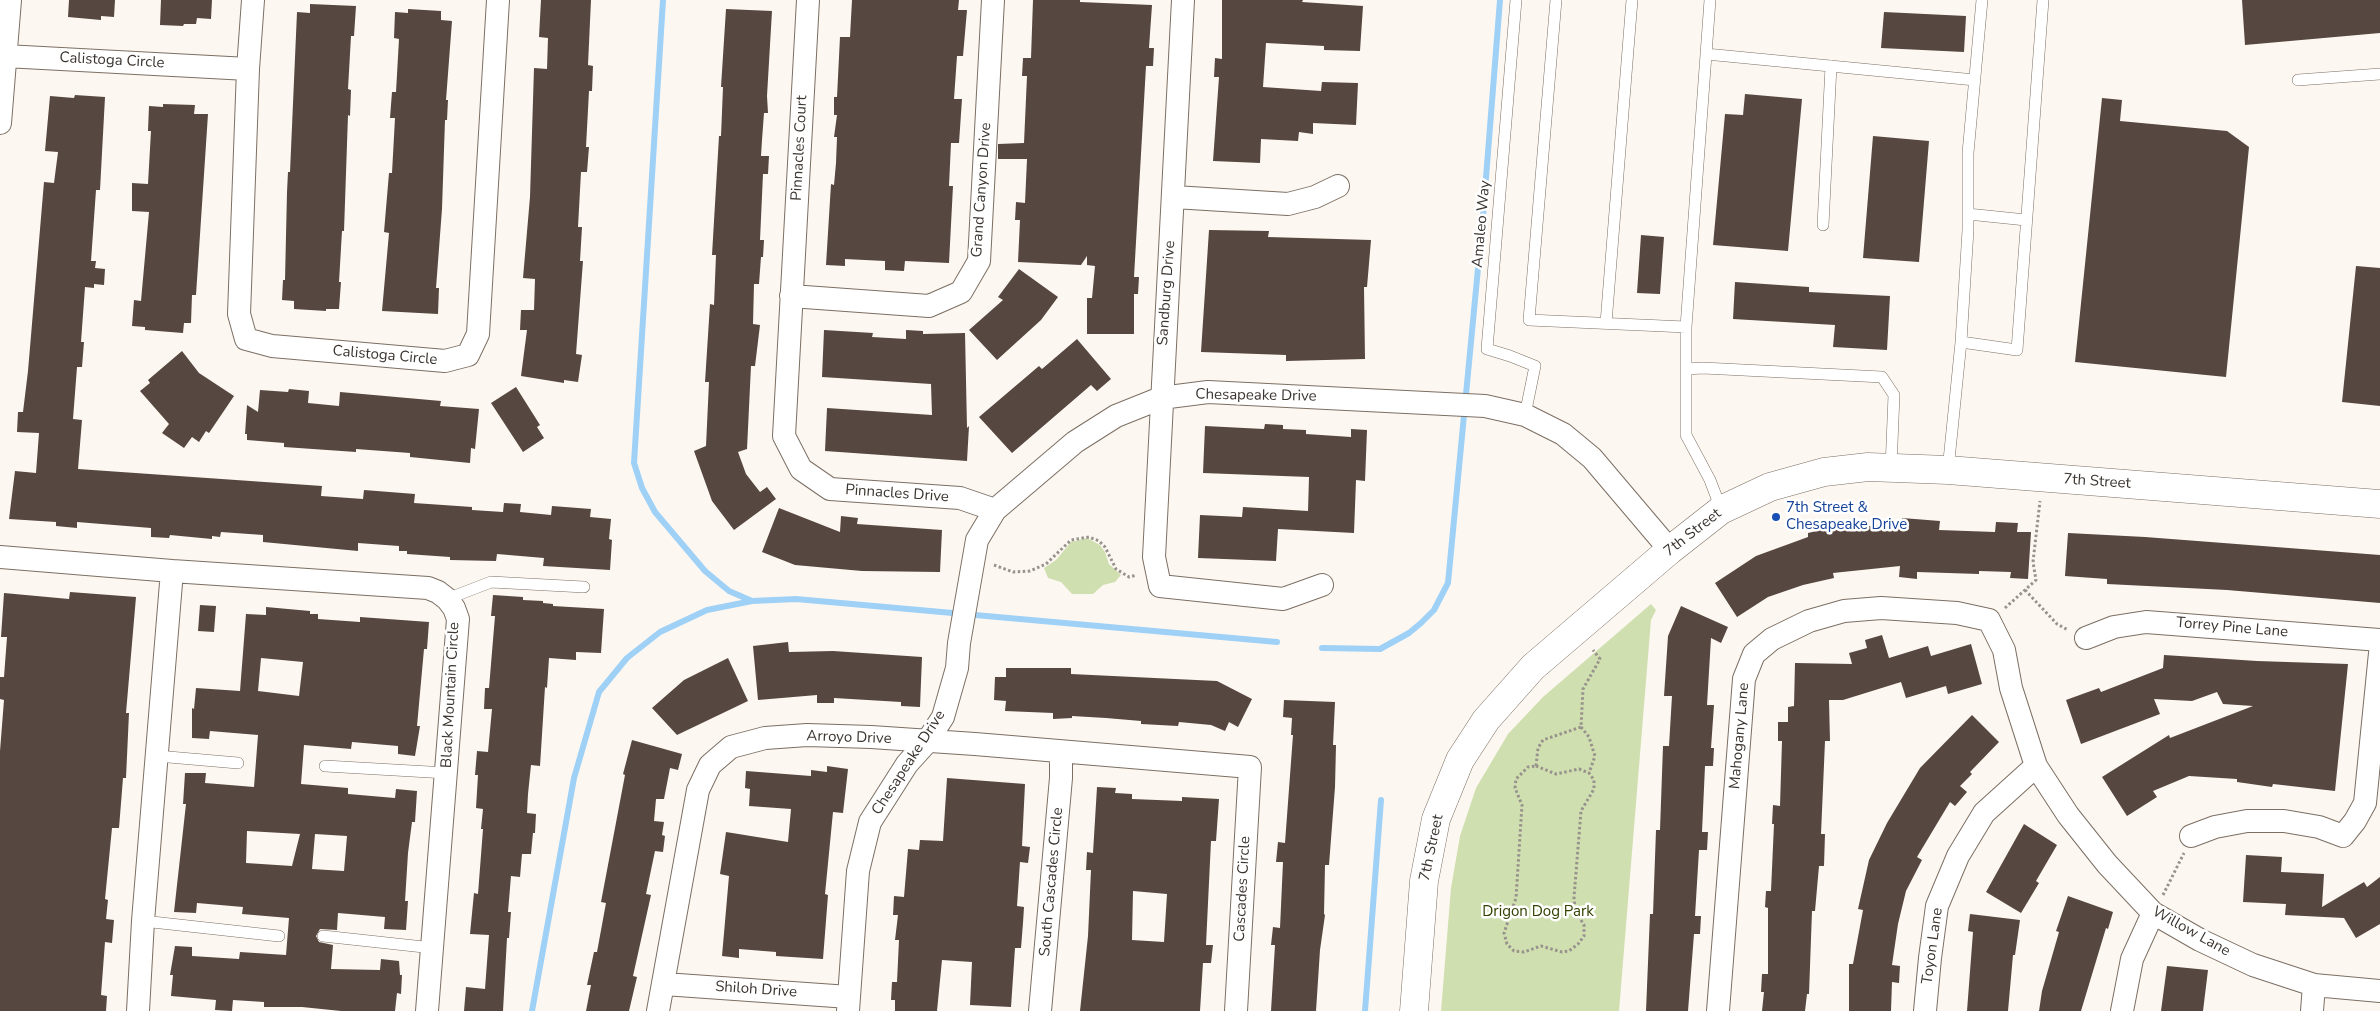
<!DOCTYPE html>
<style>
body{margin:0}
canvas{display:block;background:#fdf7f1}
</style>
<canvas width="2380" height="1011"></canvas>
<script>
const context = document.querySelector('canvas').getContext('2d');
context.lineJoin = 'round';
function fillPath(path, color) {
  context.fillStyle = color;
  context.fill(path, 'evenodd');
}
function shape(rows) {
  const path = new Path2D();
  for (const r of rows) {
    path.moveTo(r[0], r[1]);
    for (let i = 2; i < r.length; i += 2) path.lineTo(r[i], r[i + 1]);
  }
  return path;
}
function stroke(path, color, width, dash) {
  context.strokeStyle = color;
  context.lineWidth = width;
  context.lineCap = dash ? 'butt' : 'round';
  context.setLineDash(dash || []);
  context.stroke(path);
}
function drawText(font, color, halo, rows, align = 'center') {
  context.font = font + ' "Nunito Sans",sans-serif';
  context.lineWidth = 5;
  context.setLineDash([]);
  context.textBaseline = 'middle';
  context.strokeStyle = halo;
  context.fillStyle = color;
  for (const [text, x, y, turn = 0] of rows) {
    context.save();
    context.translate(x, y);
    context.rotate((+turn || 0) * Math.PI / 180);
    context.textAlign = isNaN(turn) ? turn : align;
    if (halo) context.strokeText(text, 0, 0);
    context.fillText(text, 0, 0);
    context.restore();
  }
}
fillPath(shape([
 [1087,538,1100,545,1105,552,1109,564,1121,575,1115,582,1103,585,1093,594,1072,594,1061,582,1048,578,1044,568,1056,560,1071,542],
 [1651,604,1656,610,1651,620,1619,1011,1441,1011,1451,888,1460,836,1476,788,1508,734,1543,697]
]), '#d0dfb0');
stroke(shape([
 [663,0,634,463,642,488,655,512,705,571,729,591,752,601],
 [1322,648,1380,649,1409,633,1421,623,1434,610,1448,583,1483,216,1500,0],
 [532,1011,574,778,599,692,627,658,660,632,707,610,752,601,796,599,1277,642],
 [1365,1011,1381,800]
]), '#9fd1f7', 6);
fillPath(shape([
 [69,0,115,0,114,17,101,16,101,20,68,17],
 [161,0,212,0,211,19,197,18,196,24,184,24,183,26,160,25],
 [541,0,591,0,588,65,593,66,592,91,589,91,586,147,589,147,587,172,581,172,578,227,582,227,580,261,583,261,576,354,582,355,578,382,564,380,564,383,521,376,527,330,520,330,521,310,534,310,535,279,523,278,530,197,534,68,547,69,548,38,539,37],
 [852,0,959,0,958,10,967,10,963,56,957,56,954,99,962,99,959,143,951,143,949,186,953,186,949,263,905,261,904,271,885,270,885,261,845,259,845,266,826,265,831,184,834,185,836,163,837,137,834,137,837,115,834,115,834,97,837,97,840,37,850,37],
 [1033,0,1080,0,1080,2,1152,5,1149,48,1154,48,1153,66,1146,66,1134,277,1139,277,1138,294,1134,294,1134,334,1087,334,1087,298,1092,298,1095,266,1087,265,1087,256,1081,265,1018,262,1020,220,1015,220,1016,202,1025,203,1027,159,998,159,998,144,1024,143,1027,76,1022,76,1023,58,1031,58],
 [1222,0,1303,0,1302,2,1363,6,1360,51,1324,50,1324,46,1266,43,1263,87,1321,91,1322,82,1358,83,1356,125,1313,123,1313,134,1299,132,1298,141,1261,139,1260,163,1213,161,1219,77,1214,77,1215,58,1222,59],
 [2242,0,2380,0,2380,33,2245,45],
 [310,4,356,6,354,36,351,36,348,89,351,90,350,116,348,115,344,231,342,231,339,282,341,282,339,309,326,309,326,311,294,309,294,301,282,300,283,280,285,280,287,192,288,172,290,172,297,12,310,13],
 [408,9,441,11,441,20,452,21,446,100,448,100,447,120,445,120,442,209,436,288,439,288,438,314,382,311,389,233,384,232,389,173,392,173,395,118,390,118,392,92,396,92,399,39,394,38,395,12,408,13],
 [726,9,772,11,767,96,768,113,764,113,762,140,761,156,769,156,768,174,763,174,760,240,764,240,763,257,761,257,759,284,754,284,753,324,760,325,755,366,751,366,747,449,738,452,746,474,760,492,767,487,776,499,734,530,712,501,694,451,706,446,709,382,705,382,710,304,714,305,716,255,712,255,719,136,721,136,723,87,721,87],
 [1884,12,1966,16,1964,52,1881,48],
 [1745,94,1802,99,1788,251,1713,245,1725,114,1743,115],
 [75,95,105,97,100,190,96,190,91,261,96,261,95,268,105,269,104,285,94,284,94,288,85,287,81,342,84,342,82,367,77,367,73,419,82,420,78,469,322,486,321,496,363,499,364,490,415,494,414,503,472,507,472,510,503,512,504,503,521,504,520,512,551,515,552,506,591,509,590,517,611,519,609,539,612,540,610,570,543,566,544,558,497,554,496,561,450,560,450,557,407,554,407,551,399,551,399,546,358,543,358,551,263,542,263,535,221,532,220,537,212,536,212,539,170,535,169,538,151,537,151,528,77,522,77,528,56,526,56,522,9,519,15,471,36,473,39,433,17,432,18,412,23,412,28,371,44,182,54,183,58,152,45,151,50,96,74,98],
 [2102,98,2122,100,2120,121,2227,131,2249,147,2226,377,2075,362],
 [163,104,195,105,194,114,208,114,196,295,192,295,191,323,184,323,183,333,145,330,145,327,132,326,134,300,141,301,149,212,132,211,132,183,148,184,151,131,148,131,149,106,163,107],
 [1873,136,1929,141,1919,262,1863,258],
 [1209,230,1269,231,1268,237,1371,240,1367,287,1364,287,1365,359,1286,361,1286,355,1201,352],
 [1641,235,1664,237,1660,294,1637,293],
 [2356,266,2380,268,2380,406,2342,402],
 [1019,269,1058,297,1041,320,997,360,969,330,1003,300,998,297],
 [1735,282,1809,287,1809,292,1890,296,1887,350,1833,347,1835,325,1733,319],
 [824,330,873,333,872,337,906,339,906,330,923,331,923,334,965,333,967,428,969,426,967,461,825,451,827,408,932,415,931,384,822,377],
 [1077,339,1111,379,1097,391,1091,385,1012,453,979,417,1039,366,1042,369],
 [182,351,199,373,234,396,209,433,206,431,199,442,192,437,184,448,162,433,169,424,140,391,150,383,148,380],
 [516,387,540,425,537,427,544,438,523,452,491,403],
 [289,389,309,391,308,403,339,406,340,392,441,401,440,406,479,409,475,449,471,448,470,463,410,457,410,453,356,449,356,452,284,447,284,443,247,440,247,434,245,434,247,405,258,412,260,390,288,392],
 [1265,424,1283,425,1283,429,1306,430,1306,434,1351,437,1351,429,1367,430,1365,481,1356,480,1354,533,1278,529,1276,561,1198,558,1200,515,1242,517,1243,507,1308,511,1309,477,1203,473,1205,426,1264,429],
 [779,508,840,532,841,516,858,518,857,524,942,530,940,572,862,571,795,565,762,552],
 [1902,518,1940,521,1939,530,1995,532,1996,522,2018,523,2017,532,2031,532,2028,579,2010,578,2011,572,1979,571,1979,574,1917,572,1917,579,1899,577,1900,566,1833,573,1834,578,1803,585,1768,597,1737,617,1715,583,1756,556,1808,537,1808,533,1843,525,1844,529,1902,522],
 [2068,533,2145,537,2380,555,2380,603,2227,590,2107,584,2107,579,2065,576],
 [70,592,136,597,126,713,129,713,126,778,123,778,119,828,112,828,105,899,108,900,106,919,114,920,112,943,105,942,101,995,107,996,106,1011,0,1011,0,751,4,700,0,699,0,677,4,677,7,637,1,637,4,593,69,599],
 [493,595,523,597,523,600,543,601,543,603,553,604,553,606,604,609,601,653,576,652,576,660,549,658,547,688,545,687,540,766,531,765,528,794,527,813,536,814,535,833,533,833,531,854,522,854,520,877,511,876,508,912,511,912,509,938,507,938,503,1011,464,1011,466,987,485,989,489,935,470,934,474,893,478,894,483,829,481,829,483,809,476,808,478,775,475,775,477,751,488,752,492,709,484,709,485,688,489,688,495,616,491,616],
 [200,605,216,606,214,632,198,631],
 [1681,606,1728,627,1721,643,1711,638,1707,705,1714,705,1711,748,1714,748,1713,766,1705,766,1702,832,1708,832,1707,850,1699,850,1695,916,1701,916,1700,934,1694,934,1688,1011,1646,1011,1650,914,1653,914,1656,830,1660,830,1663,746,1669,746,1672,696,1664,696,1668,636],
 [266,607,310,611,310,614,318,614,318,619,360,622,360,617,429,622,427,649,424,649,417,726,420,726,415,756,398,754,398,746,352,742,351,749,304,745,301,784,348,788,348,794,395,798,396,789,417,791,415,822,412,822,408,853,405,901,408,901,406,930,384,929,385,917,338,913,337,930,320,929,316,936,319,942,333,945,331,969,380,970,381,959,399,961,400,975,402,975,401,994,397,993,395,1011,341,1011,302,1007,264,1007,264,1002,233,1000,232,1011,215,1010,216,1000,171,996,173,975,170,975,175,946,192,947,192,956,239,959,240,952,286,955,289,918,242,914,243,907,197,903,196,913,174,912,186,804,183,804,185,773,206,773,205,783,254,787,258,735,210,731,209,739,192,738,192,708,194,709,196,688,240,691,246,614,266,615],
 [261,658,303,662,299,696,258,691],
 [247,831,300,834,292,866,246,863],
 [315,834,347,836,344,871,312,869],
 [1882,635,1889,658,1928,646,1931,656,1971,644,1982,684,1948,694,1946,686,1906,698,1901,682,1843,700,1829,700,1830,741,1825,741,1821,834,1825,834,1824,866,1819,866,1815,911,1812,911,1809,994,1807,994,1805,1011,1762,1011,1764,992,1761,992,1762,974,1768,974,1768,908,1765,907,1766,891,1771,891,1774,824,1772,824,1773,805,1780,806,1782,741,1778,741,1778,722,1788,722,1788,707,1794,706,1795,663,1852,664,1849,653,1867,648,1865,640],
 [788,642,789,652,833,651,922,657,920,707,901,706,901,702,834,698,834,703,817,703,817,695,758,700,753,646],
 [2164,655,2257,661,2348,664,2335,791,2273,784,2272,787,2237,782,2237,779,2189,776,2153,791,2157,797,2127,816,2102,777,2169,735,2170,738,2253,706,2223,704,2217,692,2192,701,2154,699,2160,714,2081,744,2066,700,2099,688,2101,692,2163,668],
 [728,658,748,701,677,735,652,708,684,680],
 [1006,668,1071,668,1071,674,1217,681,1252,699,1238,727,1229,722,1225,731,1211,725,1179,722,1178,726,1141,724,1141,721,1106,718,1072,716,1072,718,1053,719,1053,713,1005,711,1006,701,994,700,995,677,1006,677],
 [1284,700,1335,702,1333,745,1336,745,1335,787,1329,865,1325,865,1324,914,1325,915,1320,950,1316,1011,1271,1011,1275,945,1271,945,1273,927,1280,928,1283,862,1276,862,1278,842,1285,843,1293,735,1291,735,1292,718,1283,717],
 [1972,715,1999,742,1970,772,1972,774,1960,786,1967,792,1955,806,1950,802,1917,857,1922,860,1906,891,1898,924,1892,965,1900,966,1899,983,1892,982,1891,1011,1849,1011,1849,964,1853,964,1863,910,1858,909,1869,860,1887,823,1920,768],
 [632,740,682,754,678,770,670,768,664,799,656,799,654,821,664,822,662,835,665,836,663,852,655,851,646,894,651,895,633,976,637,977,629,1011,586,1011,591,985,587,985,594,952,597,952,606,903,601,902,625,775,623,774],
 [827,766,848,769,843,813,833,812,825,894,828,895,823,959,776,956,776,952,739,949,739,958,722,956,729,876,720,874,726,832,788,842,791,809,749,806,750,789,745,788,746,771,811,776,811,770,827,772],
 [947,778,1025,784,1022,846,1030,847,1028,863,1020,862,1017,906,1024,907,1023,923,1021,948,1015,948,1011,1007,970,1005,972,962,942,960,937,1011,895,1011,895,1000,891,1000,892,982,897,982,899,940,895,940,898,915,893,915,894,896,904,897,908,849,919,850,920,840,943,841],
 [1097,787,1116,788,1115,793,1132,794,1132,799,1182,801,1182,797,1219,799,1216,841,1211,841,1208,903,1206,945,1213,945,1211,963,1203,963,1200,1011,1080,1011,1088,936,1091,870,1086,870,1087,852,1093,853],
 [1133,891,1167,894,1164,942,1132,940],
 [2024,824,2057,845,2036,881,2039,883,2021,913,1986,892],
 [2246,855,2282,857,2281,872,2324,874,2322,907,2364,882,2367,887,2380,877,2380,924,2356,938,2344,918,2285,915,2286,904,2243,902],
 [2068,896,2113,912,2108,929,2106,928,2081,1011,2039,1011,2042,991,2059,932,2056,931],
 [1970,914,2020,920,2015,955,2013,955,2008,1011,1967,1011,1973,932,1968,931],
 [2167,966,2208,970,2203,1011,2161,1011]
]), '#574741');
const lane = shape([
 [1516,0,1487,349,1510,356,1535,366,1525,415],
 [1556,0,1529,320,1686,327],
 [1710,0,1686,327,1686,435,1710,480,1721,509],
 [1706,54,1975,80],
 [2298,80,2380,74],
 [1968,214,2026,220],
 [1823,225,1831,66],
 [1606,323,1632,0],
 [1961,342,2017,350,2043,0],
 [1686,369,1703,368,1882,377,1894,395,1891,468],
 [1948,470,1961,342,1968,230,1968,153,1982,0],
 [447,599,491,582,584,587],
 [157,756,238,763],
 [325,766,447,773],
 [143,921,279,936],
 [323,936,433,948]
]);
const street = shape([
 [253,0,248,69,239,314,246,339,272,346,445,361,468,355,478,334,498,0],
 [808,0,784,436,801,469,830,489,960,498,995,510],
 [1183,0,1154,557,1160,586,1283,599,1322,585],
 [5,56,248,69],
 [0,123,10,0],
 [1174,197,1288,204,1315,197,1338,186],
 [791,296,929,306,961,292,979,261,993,0],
 [0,557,172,571,428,588,438,592,447,599,454,608,458,619,427,1011],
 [2086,638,2114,627,2146,622,2380,640],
 [2191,836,2215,827,2247,821,2284,821,2319,827,2343,836,2355,821,2365,803,2380,653],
 [664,984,849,997],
 [138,1011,143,921,172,571],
 [658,1011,698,790,710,765,731,747,765,738,807,735,871,737,975,744,1250,767,1236,1011],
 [848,1011,858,871,870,822,907,764,926,743,943,717,957,668,959,643,977,540,995,510,1075,442,1116,416,1161,398,1208,392,1485,406,1525,415,1563,434,1592,458,1670,550],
 [1040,1011,1061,778,1061,753],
 [1718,1011,1744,679,1754,654,1772,639,1809,621,1844,611,1881,608,1957,613,1989,620,2004,650,2011,688,2036,766,2068,815,2107,864,2153,913,2200,940,2253,965,2314,985,2380,991],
 [1925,1011,1930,958,1937,906,1958,856,1984,813,2036,766],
 [2122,1011,2132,959,2153,913],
 [2312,1011,2314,985]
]);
const secondary = shape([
 [1414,1011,1424,881,1436,819,1460,760,1486,720,1533,667,1670,550,1721,510,1770,487,1824,472,1868,467,1948,470,2380,504]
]);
stroke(lane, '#7c6f63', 12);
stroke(street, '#7c6f63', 24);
stroke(secondary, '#7c6f63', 29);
stroke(shape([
 [994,565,1013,572,1030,571,1046,564,1071,540,1089,537,1099,541,1105,547,1116,569,1129,577,1137,575],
 [2025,590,2057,624,2068,630],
 [2005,608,2036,580,2033,562,2040,501],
 [1581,727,1589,737,1595,756,1589,773],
 [1536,766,1556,774,1579,769,1589,773,1594,780,1594,789,1581,811,1574,897,1575,910,1584,925,1584,936,1578,944,1569,951,1562,952,1541,946,1524,952,1514,951,1507,944,1504,933,1516,898,1522,805,1515,788,1516,779,1528,767,1536,766],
 [1536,766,1538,748,1543,740,1581,727,1583,689,1600,659,1593,650],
 [2163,895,2184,853]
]), '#98928c', 3, [2.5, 2.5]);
stroke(lane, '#fff', 11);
stroke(street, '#fff', 22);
stroke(secondary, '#fff', 28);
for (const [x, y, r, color] of [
 [1776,517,5,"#1a4fb4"]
]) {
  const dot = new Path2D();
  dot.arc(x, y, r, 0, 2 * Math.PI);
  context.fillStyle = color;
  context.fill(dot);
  stroke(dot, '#fff', 2);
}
drawText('15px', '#3b3530', '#fff', [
 ["Calistoga Circle",112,61,3],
 ["Pinnacles Court",800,148,-87],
 ["Grand Canyon Drive",982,190,-86],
 ["Amaleo Way",1482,224,-85],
 ["Sandburg Drive",1167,293,-86],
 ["Calistoga Circle",385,356,5],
 ["Chesapeake Drive",1256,396,1],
 ["7th Street",2097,482,4],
 ["Pinnacles Drive",897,494,4],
 ["7th Street",1693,533,-38],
 ["Torrey Pine Lane",2232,628,5],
 ["Black Mountain Circle",451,695,-87],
 ["Mahogany Lane",1740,736,-85],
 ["Arroyo Drive",849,738,2],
 ["Chesapeake Drive",909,763,-57],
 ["7th Street",1432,848,-78],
 ["South Cascades Circle",1052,882,-85],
 ["Cascades Circle",1243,889,-87],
 ["Willow Lane",2191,932,29],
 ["Toyon Lane",1933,946,-82],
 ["Shiloh Drive",756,990,4]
]);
drawText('15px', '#164399', '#fff', [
 ["7th Street &",1786,508],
 ["Chesapeake Drive",1786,525]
], 'left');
drawText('15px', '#334000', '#fff', [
 ["Drigon Dog Park",1538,912]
]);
</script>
